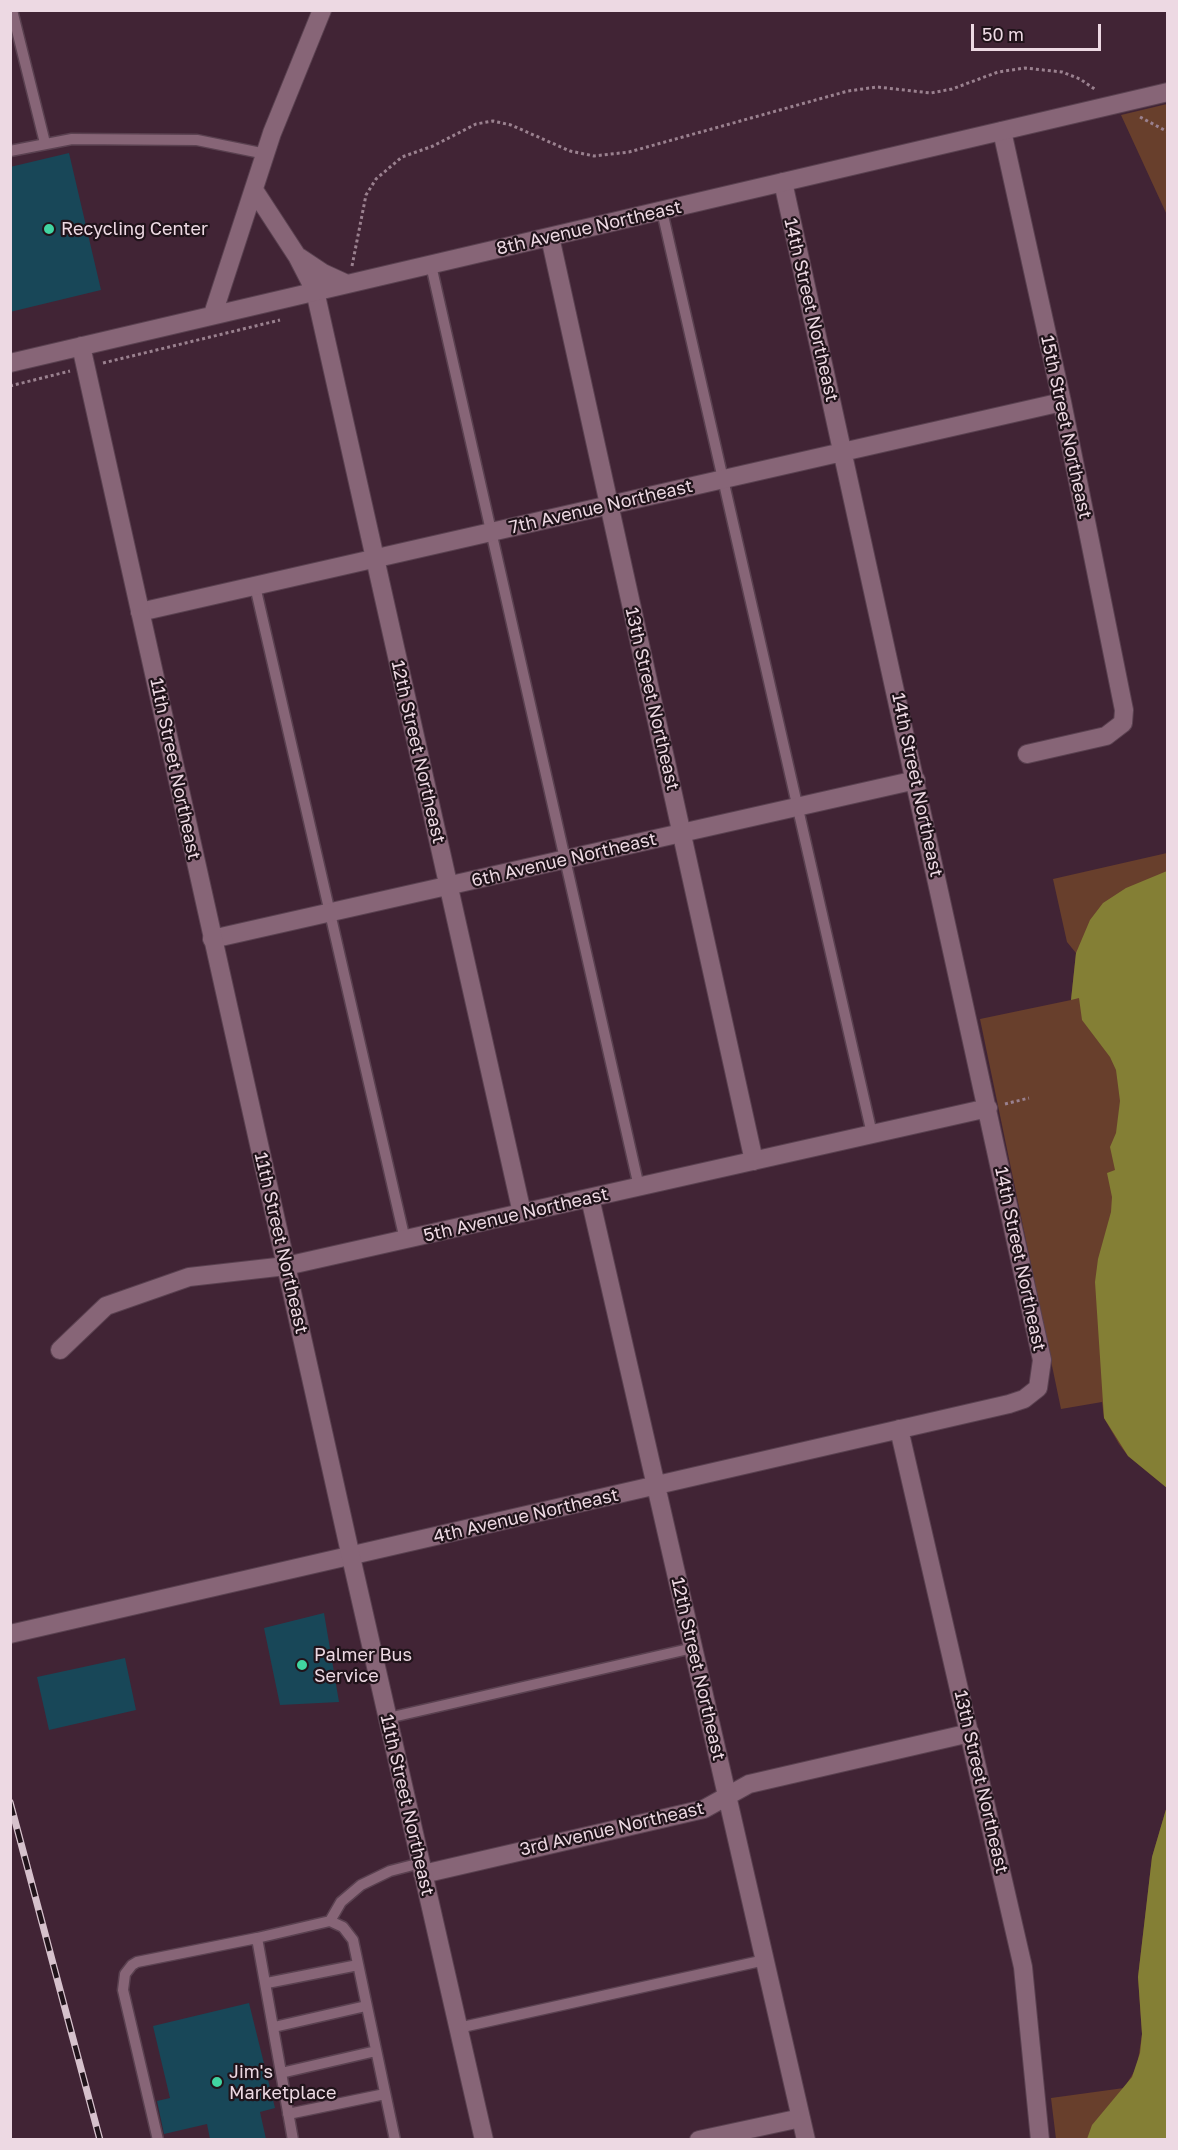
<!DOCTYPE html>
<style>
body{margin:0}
#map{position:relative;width:1178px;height:2150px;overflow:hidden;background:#412435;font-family:"Golos Text",sans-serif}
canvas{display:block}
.frame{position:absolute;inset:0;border:12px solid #edd9e3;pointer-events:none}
.scale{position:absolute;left:971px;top:24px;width:130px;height:27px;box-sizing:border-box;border:3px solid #edd9e3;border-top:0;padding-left:8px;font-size:18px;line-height:21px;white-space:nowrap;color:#edd9e3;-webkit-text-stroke:4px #20131a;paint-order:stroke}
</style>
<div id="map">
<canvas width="1178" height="2150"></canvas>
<div class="frame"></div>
<div class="scale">50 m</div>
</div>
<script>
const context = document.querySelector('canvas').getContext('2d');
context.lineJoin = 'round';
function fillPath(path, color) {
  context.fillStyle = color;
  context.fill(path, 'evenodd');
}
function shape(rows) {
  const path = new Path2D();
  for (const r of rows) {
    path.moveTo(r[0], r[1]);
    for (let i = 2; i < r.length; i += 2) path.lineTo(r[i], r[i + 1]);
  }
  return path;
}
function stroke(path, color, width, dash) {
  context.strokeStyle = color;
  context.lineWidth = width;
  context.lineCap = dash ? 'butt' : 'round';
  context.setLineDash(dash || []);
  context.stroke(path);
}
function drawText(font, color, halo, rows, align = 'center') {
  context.font = font + ' "Golos Text",sans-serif';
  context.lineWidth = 4.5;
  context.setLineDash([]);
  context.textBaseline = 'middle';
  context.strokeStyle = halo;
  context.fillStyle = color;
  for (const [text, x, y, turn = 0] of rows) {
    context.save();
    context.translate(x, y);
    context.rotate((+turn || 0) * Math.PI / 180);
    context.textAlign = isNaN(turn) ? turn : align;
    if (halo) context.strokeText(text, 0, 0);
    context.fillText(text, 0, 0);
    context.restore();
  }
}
fillPath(shape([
 [1167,104,1168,104,1167,215,1121,115],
 [1167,853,1167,1488,1128,1456,1119,1444,1104,1418,1102,1402,1061,1409,980,1019,1071,1000,1076,953,1067,942,1053,879],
 [1167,1806,1167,2139,1056,2139,1051,2098,1124,2088,1137,2067,1142,2034,1138,1977,1148,1892,1152,1857]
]), '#683f2c');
fillPath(shape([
 [1167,871,1168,871,1167,1488,1128,1456,1104,1418,1095,1282,1098,1259,1111,1212,1112,1197,1107,1173,1115,1170,1110,1147,1116,1133,1120,1101,1116,1070,1110,1057,1082,1020,1079,998,1071,1000,1076,953,1090,920,1103,903,1126,888],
 [1167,1806,1167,2139,1087,2139,1092,2125,1132,2077,1140,2053,1142,2034,1138,1977,1152,1857]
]), '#847f35');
fillPath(shape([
 [69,153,101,290,10,312,10,167],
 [324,1613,339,1702,280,1705,264,1628],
 [125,1658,136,1710,49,1730,37,1677],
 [249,2003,275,2108,260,2112,266,2139,210,2139,207,2124,164,2134,157,2101,170,2098,153,2026]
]), '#184758');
const service = shape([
 [12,10,45,143],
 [10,151,72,139,197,140,266,154],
 [662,211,872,1134],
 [431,265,639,1187],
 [255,586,405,1240],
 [388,1718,693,1648],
 [330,1921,343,1927,353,1940,395,2140],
 [267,1983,358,1965],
 [274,2027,366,2006],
 [458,2028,765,1960],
 [281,2073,376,2051],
 [288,2114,385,2094],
 [158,2140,123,1990,125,1974,132,1965,137,1962,257,1938],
 [293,2140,257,1938,330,1921,341,1902,361,1885,390,1871,421,1863]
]);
const minor = shape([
 [1002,131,1062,402,1124,710,1123,723,1106,736,1027,754],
 [550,237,754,1161],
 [315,291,522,1213],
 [140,612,1062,402],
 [212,939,916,780],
 [590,1198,806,2140],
 [60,1350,106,1306,189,1277,286,1266,988,1108],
 [899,1429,1023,1967,1040,2140],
 [10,1634,1009,1404,1024,1399,1038,1388,1042,1360,783,182],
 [423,1874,704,1809,749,1784,970,1733],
 [699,2140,801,2118]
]);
const tertiary = shape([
 [254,190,297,256,315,291],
 [299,257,323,273,347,284],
 [213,314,272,133,322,10],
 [81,346,351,1557,484,2140],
 [10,363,1168,92]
]);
stroke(service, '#5a4150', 13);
stroke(minor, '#5a4150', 20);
stroke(tertiary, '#5a4150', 20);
stroke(shape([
 [1140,117,1168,132],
 [352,266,366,195,376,179,402,157,433,146,476,124,493,121,511,125,570,151,594,156,629,152,848,91,877,87,931,93,952,89,998,72,1025,68,1062,72,1080,79,1096,90],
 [103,363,280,320],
 [10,386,70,371],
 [1005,1104,1029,1098]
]), '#9a818f', 3, [3, 3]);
stroke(service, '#876577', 10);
stroke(minor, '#876577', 18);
stroke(tertiary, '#876577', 18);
const rail = shape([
 [10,1802,100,2140]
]);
stroke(rail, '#d6c1cc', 7);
stroke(rail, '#20131a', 4.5, [14]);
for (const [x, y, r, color] of [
 [49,229,6,"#41d4a1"],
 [302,1665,6,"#41d4a1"],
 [217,2082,6,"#41d4a1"]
]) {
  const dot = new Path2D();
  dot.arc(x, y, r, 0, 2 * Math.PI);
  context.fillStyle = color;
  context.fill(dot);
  stroke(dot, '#20131a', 2);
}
drawText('18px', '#edd9e3', '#20131a', [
 ["8th Avenue Northeast",589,228,-13],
 ["14th Street Northeast",811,310,77],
 ["15th Street Northeast",1066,427,78],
 ["7th Avenue Northeast",601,507,-13],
 ["13th Street Northeast",652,699,77],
 ["12th Street Northeast",418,752,77],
 ["11th Street Northeast",175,769,78],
 ["14th Street Northeast",917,785,78],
 ["6th Avenue Northeast",564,860,-13],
 ["5th Avenue Northeast",516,1215,-13],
 ["11th Street Northeast",281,1243,77],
 ["14th Street Northeast",1020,1259,78],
 ["4th Avenue Northeast",526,1516,-13],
 ["12th Street Northeast",698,1669,77],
 ["13th Street Northeast",981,1782,77],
 ["11th Street Northeast",407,1805,77],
 ["3rd Avenue Northeast",612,1829,-13]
]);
drawText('18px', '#edd9e3', '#20131a', [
 ["Recycling Center",61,229],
 ["Palmer Bus",314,1655],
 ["Service",314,1676],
 ["Jim's",229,2072],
 ["Marketplace",229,2093]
], 'left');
</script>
